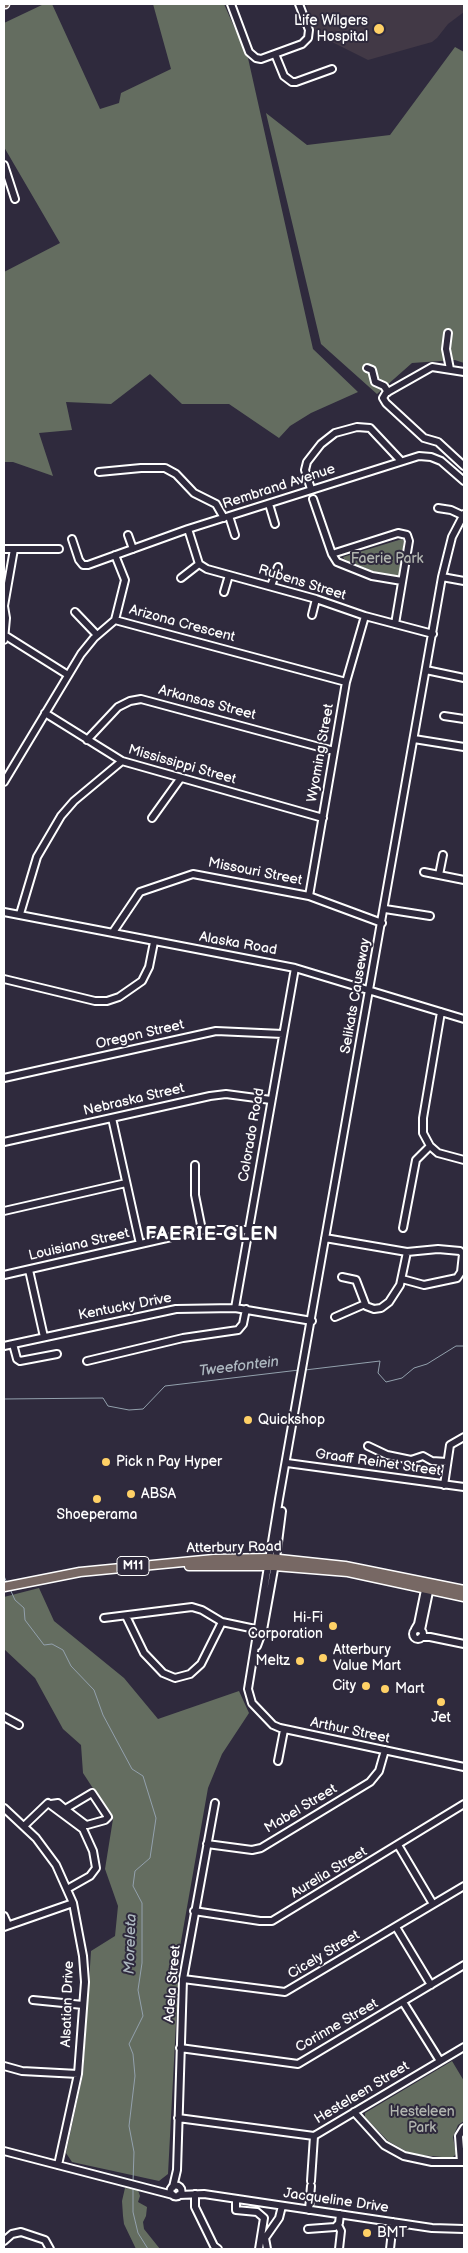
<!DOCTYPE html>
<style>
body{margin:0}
#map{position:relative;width:468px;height:2253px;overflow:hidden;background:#2f2a3d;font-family:"Balsamiq Sans",sans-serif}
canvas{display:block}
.frame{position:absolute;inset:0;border:5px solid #fff;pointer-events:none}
</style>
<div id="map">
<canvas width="468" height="2253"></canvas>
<div class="frame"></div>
</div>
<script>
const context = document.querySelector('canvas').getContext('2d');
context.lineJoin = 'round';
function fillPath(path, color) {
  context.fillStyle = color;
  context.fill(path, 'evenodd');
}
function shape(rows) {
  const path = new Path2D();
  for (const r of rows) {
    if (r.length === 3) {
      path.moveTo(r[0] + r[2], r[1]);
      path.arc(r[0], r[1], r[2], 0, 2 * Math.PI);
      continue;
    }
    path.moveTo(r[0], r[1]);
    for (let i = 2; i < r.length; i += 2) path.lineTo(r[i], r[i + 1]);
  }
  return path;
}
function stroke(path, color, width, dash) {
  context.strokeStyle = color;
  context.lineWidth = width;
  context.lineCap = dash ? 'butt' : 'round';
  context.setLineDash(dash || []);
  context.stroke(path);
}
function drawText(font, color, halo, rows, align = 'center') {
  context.font = font + ' "Balsamiq Sans",sans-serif';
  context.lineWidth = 4;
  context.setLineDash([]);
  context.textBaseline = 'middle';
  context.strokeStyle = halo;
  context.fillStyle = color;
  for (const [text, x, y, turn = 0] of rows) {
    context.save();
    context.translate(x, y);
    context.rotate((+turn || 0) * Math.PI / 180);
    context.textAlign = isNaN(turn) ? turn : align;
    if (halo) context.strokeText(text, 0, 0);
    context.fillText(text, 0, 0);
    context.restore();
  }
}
fillPath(shape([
 [306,4,464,4,464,12,448,24,437,38,432,42,368,60,316,34]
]), '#423946');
fillPath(shape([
 [44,4,52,4,100,109,119,103,121,93,171,69,153,4,224,4,248,58,313,349,358,392,311,413,290,426,279,438,229,404,182,404,150,374,111,404,66,402,72,430,39,433,53,476,13,462,4,462,4,272,60,243,4,147,4,23],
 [455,47,464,52,464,363,455,360,412,363,377,394,321,344,266,113,307,145,390,135],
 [402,539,404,541,399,576,375,572,344,559,343,557],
 [39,1588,54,1621,124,1678,158,1719,239,1691,249,1713,222,1754,208,1788,180,1947,168,2174,159,2181,72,2162,66,2153,83,2074,91,1951,115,1936,118,1906,105,1869,113,1819,83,1773,81,1745,63,1729,35,1678,4,1649,4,1597],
 [452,2061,464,2081,464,2121,458,2125,453,2137,456,2154,452,2158,411,2154,388,2141,365,2117,365,2113],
 [125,2188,138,2190,140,2196,138,2202,147,2207,146,2216,143,2222,144,2229,160,2249,136,2249,124,2224,123,2216,122,2201]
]), '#646d60');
stroke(shape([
 [305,1370,380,1361,378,1373,386,1382,402,1378,414,1368,427,1364,456,1346,464,1346],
 [4,1399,103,1398,108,1406,129,1410,143,1409,165,1386,299,1370],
 [4,1576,7,1583],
 [10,1589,15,1600,24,1608,25,1620,44,1645,52,1644,63,1650,71,1666,94,1690,103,1715,132,1769,143,1776,156,1818,150,1858,135,1871,133,1886,142,1903,142,1963,138,1990,143,2016,129,2044,133,2054,135,2076,129,2126,134,2152,133,2182],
 [133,2186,133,2212,138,2233,148,2249]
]), '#93a1ad', 1);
const minor = shape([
 [231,4,249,52,256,58,261,59,302,44,308,38,309,30,299,4],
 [275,54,284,76,292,82,296,82,332,69],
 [4,165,15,199],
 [448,333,446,349,450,369],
 [367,368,372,370,375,382,384,386,388,392],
 [464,372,432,367,386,393,383,398,386,403,424,438,438,442,464,466],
 [99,472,141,468,165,468,176,474,194,493,216,504,224,518],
 [311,489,305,470,307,462,321,444,335,433,357,427,370,428,401,461],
 [313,499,332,554,337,562,372,576,402,581],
 [269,504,275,524],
 [438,508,451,510,464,516],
 [464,514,452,537,442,577,279,1499,248,1689,252,1703,273,1725,280,1728,464,1767],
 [229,516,235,535],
 [188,529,199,564,207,569,316,599,365,616,433,634],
 [128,535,133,549],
 [72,539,79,560,83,565,88,565,188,529,419,456,431,457,441,461,464,481],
 [4,549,59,549],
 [332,554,398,533,407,535,409,541,395,624],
 [115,555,125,580,115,620],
 [442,577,464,581],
 [181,578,199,564],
 [271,586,278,567],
 [224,592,229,575],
 [75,612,97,635],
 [312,615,316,599],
 [6,636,68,675],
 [4,640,6,618,4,606,14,549],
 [426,670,464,678],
 [45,713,122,761,323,818],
 [444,716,464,719],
 [414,739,464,747],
 [87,740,118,707,130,701,141,699,334,751],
 [4,782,81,654,94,638,115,620,346,682],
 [152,818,180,779],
 [424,872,464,880],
 [439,875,443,855],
 [309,896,346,682,365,616],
 [385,909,430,916],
 [4,912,295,968,464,1019],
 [20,914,37,857,61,816,74,801,122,761],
 [113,932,140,892,193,874,309,896,382,923],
 [4,979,95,1001,107,1001,119,997,142,981,149,967,154,942],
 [441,1012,423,1118,423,1133,430,1146,438,1153,464,1160],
 [4,1078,216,1031,283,1034],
 [112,1118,140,1244],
 [4,1142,210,1096,226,1094,271,1100],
 [195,1165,195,1195,202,1230],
 [4,1211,126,1183],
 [403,1228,416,1160,430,1146],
 [325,1238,407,1252,438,1249,460,1251,463,1254,461,1272,457,1278,424,1285,402,1279],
 [29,1270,44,1337],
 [4,1275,202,1230,249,1230],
 [342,1277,356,1280,366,1306,374,1309,381,1308,389,1302,400,1285,407,1252],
 [235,1308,295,968],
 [335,1317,365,1304],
 [13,1344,17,1359,20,1361,57,1354],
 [4,1346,176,1309,235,1308,312,1321],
 [87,1361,183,1338,238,1330,243,1324,246,1309],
 [368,1446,387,1455,411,1460,423,1456,432,1461,447,1462],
 [287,1463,464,1487],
 [444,1485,450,1445,464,1437],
 [126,1616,144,1653,163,1673,175,1678,190,1674,201,1664,222,1622],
 [104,1618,192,1607,202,1610,222,1622,260,1630],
 [418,1634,5],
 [415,1629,418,1624,426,1585],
 [421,1630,430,1587],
 [421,1637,430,1637,464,1644],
 [257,1646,263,1630,276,1558,282,1511],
 [4,1717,19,1725],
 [278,1761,284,1730],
 [51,1804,58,1803,65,1809,86,1825,87,1825,105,1820,108,1817,92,1793,65,1809],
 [4,1808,36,1838,56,1865,73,1903,83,1956,85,1982,78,2074,58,2165],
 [24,1826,48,1803,83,1829,93,1851,96,1868,90,1876,67,1889],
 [207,1844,252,1850,261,1848,370,1782,379,1771,385,1750],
 [398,1845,433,1904],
 [194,1911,260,1921,272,1921,464,1804],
 [4,1916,8,1925],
 [4,1927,73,1903],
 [396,1927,431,1985],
 [183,1979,285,1992,464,1886],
 [33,2000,83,2005],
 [403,2002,440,2061],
 [180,2048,298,2064,464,1965],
 [4,2066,22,2071,78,2074],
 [354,2112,384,2145,404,2156,432,2162,464,2162],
 [178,2118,314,2136,464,2047],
 [4,2151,173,2195],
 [461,2162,459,2136,464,2128],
 [311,2181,314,2136],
 [176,2191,5.5],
 [173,2187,177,2170,183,1979,215,1803],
 [195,2194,195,2207,214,2246,218,2249],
 [179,2195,204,2194,432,2228,464,2229],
 [236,2199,236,2210,257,2212,264,2218,259,2249],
 [309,2210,311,2186],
 [338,2225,341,2231,339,2249],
 [308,2229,335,2227,339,2223,340,2214],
 [4,2241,12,2234,21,2232,45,2240,50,2249],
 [267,2249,265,2238,279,2218,282,2206],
 [390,2249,393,2222]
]);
const major = shape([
 [4,4,5,4],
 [189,1566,274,1566,348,1572,464,1597],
 [4,1587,80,1572,214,1559,270,1558,345,1566,464,1590]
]);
stroke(minor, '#fff', 10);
stroke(major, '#fff', 11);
stroke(minor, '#2f2a3d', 6);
stroke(major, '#776864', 8);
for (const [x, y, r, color] of [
 [379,29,6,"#ffd166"],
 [248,1420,5,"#ffd166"],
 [106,1462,5,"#ffd166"],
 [131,1494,5,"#ffd166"],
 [97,1499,5,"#ffd166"],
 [333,1626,5,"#ffd166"],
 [323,1658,5,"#ffd166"],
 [300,1661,5,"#ffd166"],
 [366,1686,5,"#ffd166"],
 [385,1689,5,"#ffd166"],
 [441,1702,5,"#ffd166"],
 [367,2233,5,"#ffd166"]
]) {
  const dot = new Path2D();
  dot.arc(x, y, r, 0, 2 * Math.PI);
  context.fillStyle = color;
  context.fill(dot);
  stroke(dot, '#2f2a3d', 2);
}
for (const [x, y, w] of [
 [133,1566,32]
]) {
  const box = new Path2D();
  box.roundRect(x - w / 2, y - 9.5, w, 19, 4);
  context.fillStyle = '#2f2a3d';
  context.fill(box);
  stroke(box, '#fff', 1);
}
drawText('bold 12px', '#fff', null, [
 ["M11",133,1566]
]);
drawText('14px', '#fff', '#2f2a3d', [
 ["Life Wilgers",368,21,"right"],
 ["Hospital",368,37,"right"],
 ["Quickshop",258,1420],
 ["Pick n Pay Hyper",116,1462],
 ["ABSA",141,1494],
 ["Shoeperama",97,1515,"center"],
 ["Hi-Fi",323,1618,"right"],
 ["Corporation",323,1634,"right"],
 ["Atterbury",333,1650],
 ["Value Mart",333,1666],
 ["Meltz",290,1661,"right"],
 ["City",356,1686,"right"],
 ["Mart",395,1689],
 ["Jet",441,1718,"center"],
 ["BMT",377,2233]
], 'left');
drawText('14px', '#fff', '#2f2a3d', [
 ["Rembrand Avenue",279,487,-18],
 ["Rubens Street",302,583,17],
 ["Arizona Crescent",182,624,15],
 ["Arkansas Street",207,703,15],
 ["Wyoming Street",321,753,-80],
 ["Mississippi Street",182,765,16],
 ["Missouri Street",255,872,11],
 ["Alaska Road",238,944,10],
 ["Selikats Causeway",356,996,-80],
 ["Oregon Street",140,1035,-13],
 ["Nebraska Street",134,1100,-13],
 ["Colorado Road",252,1135,-80],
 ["Louisiana Street",79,1245,-13],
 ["Kentucky Drive",125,1307,-11],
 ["Graaff Reinet Street",378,1463,8],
 ["Atterbury Road",234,1548,-1],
 ["Arthur Street",350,1731,12],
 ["Mabel Street",301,1809,-31],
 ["Aurelia Street",329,1873,-31],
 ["Cicely Street",324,1955,-31],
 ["Adela Street",173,1984,-85],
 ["Alsatian Drive",68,2004,-88],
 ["Corinne Street",337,2026,-30],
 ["Hesteleen Street",362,2093,-31],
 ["Jacqueline Drive",336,2201,8]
]);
drawText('14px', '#b2b6b0', '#2f2a3d', [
 ["Faerie Park",387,559],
 ["Hesteleen",422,2112],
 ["Park",422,2128]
]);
drawText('italic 15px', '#aeb9c1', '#2f2a3d', [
 ["Tweefontein",239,1367,-7],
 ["Moreleta",131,1944,-88]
]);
context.letterSpacing = '1px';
drawText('bold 19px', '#fff', '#2f2a3d', [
 ["FAERIE GLEN",212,1235]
]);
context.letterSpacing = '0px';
</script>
